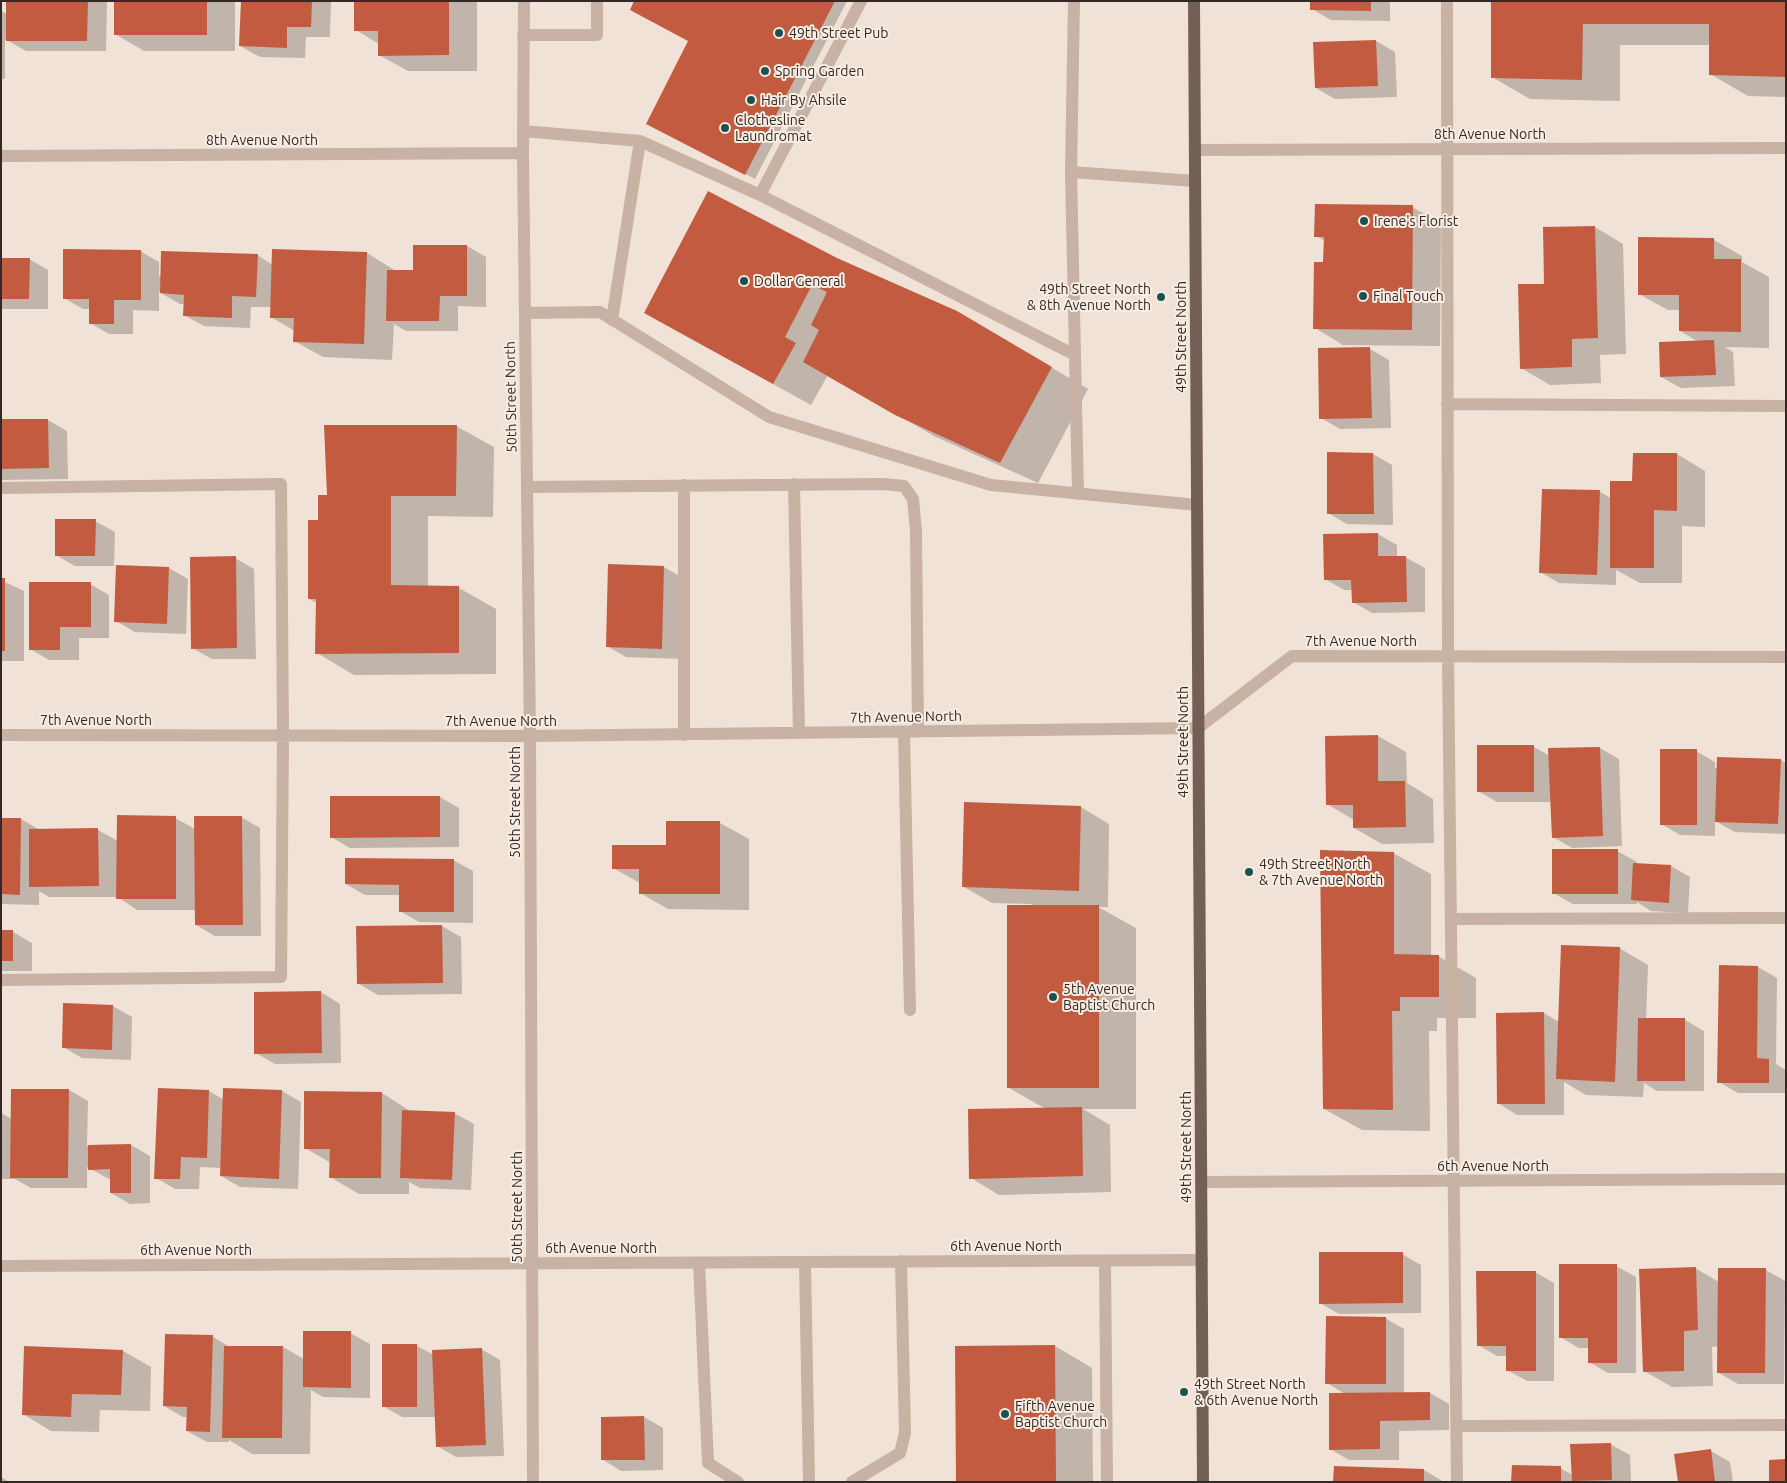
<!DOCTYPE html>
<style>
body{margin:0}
#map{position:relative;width:1787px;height:1483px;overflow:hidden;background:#f0e2d6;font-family:Ubuntu,sans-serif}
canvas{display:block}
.frame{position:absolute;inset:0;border:2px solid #322825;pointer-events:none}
</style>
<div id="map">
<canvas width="1787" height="1483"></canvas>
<div class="frame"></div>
</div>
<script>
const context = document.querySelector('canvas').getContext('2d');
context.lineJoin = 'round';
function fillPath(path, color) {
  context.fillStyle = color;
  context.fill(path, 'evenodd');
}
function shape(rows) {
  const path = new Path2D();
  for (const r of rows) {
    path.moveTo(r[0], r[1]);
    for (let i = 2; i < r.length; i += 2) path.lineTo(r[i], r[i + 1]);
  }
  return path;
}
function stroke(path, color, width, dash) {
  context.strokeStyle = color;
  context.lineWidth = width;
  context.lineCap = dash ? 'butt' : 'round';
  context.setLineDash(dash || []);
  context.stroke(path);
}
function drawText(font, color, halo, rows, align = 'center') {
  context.font = font + ' Ubuntu,sans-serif';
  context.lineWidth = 4;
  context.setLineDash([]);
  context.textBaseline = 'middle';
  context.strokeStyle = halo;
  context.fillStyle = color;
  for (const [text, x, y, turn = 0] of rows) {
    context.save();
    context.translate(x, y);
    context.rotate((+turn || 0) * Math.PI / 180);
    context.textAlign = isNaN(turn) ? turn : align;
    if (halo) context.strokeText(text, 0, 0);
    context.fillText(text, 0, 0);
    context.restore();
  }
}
fillPath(shape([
 [8,1,107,1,106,51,26,51,5,39,5,79,1,79,1,11,7,14],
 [115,1,235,1,235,51,144,51,115,34],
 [242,1,331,1,330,37,306,37,305,58,260,57,240,46],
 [355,1,477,1,477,71,408,71,379,55,379,44,356,30],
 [635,1,847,1,755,179,656,128,690,41],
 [1312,1,1390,1,1390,21,1331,20,1312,9],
 [1492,1,1786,1,1786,97,1748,96,1710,74,1710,45,1620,45,1620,101,1530,99,1492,77],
 [1376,41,1395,52,1397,97,1335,99,1316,88,1314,44],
 [1412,207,1441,223,1440,346,1343,345,1315,328,1325,263,1325,241,1316,236],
 [1595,227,1623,244,1626,354,1600,355,1601,383,1550,385,1521,368],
 [1714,240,1742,256,1742,262,1769,277,1769,348,1725,347,1733,352,1735,386,1681,388,1661,377,1699,342,1680,331,1680,310,1668,310,1639,294],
 [467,246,486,257,486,307,458,306,458,331,406,331,394,324,392,360,323,357,294,341,295,331,271,317,272,307,251,307,250,328,204,326,184,315,185,304,180,304,159,292,159,311,133,310,133,334,109,334,90,323,90,309,83,309,64,298,140,251,159,262,159,276,162,276,257,255,273,265,274,250,367,253,396,271,415,271],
 [1,259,29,259,48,270,48,309,1,309],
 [837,259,995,334,1088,389,1038,483,934,436,828,375,811,405,645,313],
 [1370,349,1389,360,1391,428,1340,429,1321,418],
 [48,420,67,431,68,479,1,480,1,421],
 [456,426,494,447,493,517,428,516,428,587,459,588,496,609,496,674,354,675,317,653,317,603,309,599,320,521,328,496],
 [1328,454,1373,454,1392,465,1393,525,1347,524,1328,513],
 [1677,454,1705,471,1705,527,1682,526,1682,583,1640,583,1616,570,1616,585,1559,583,1540,572,1600,492,1611,498],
 [95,521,115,532,114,566,75,566,56,555],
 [1378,534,1397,545,1397,557,1405,557,1425,568,1425,612,1372,613,1353,602,1353,590,1344,590,1325,579],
 [235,558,254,569,256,659,212,659,192,648],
 [118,566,169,568,188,579,186,634,135,632,116,621],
 [610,566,664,567,683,578,681,659,626,657,607,646],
 [1,580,24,591,24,661,1,661],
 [90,584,109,595,109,638,79,638,79,660,49,660,30,649],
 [1378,736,1406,752,1407,783,1433,799,1434,843,1382,844,1354,828,1354,820,1327,804],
 [1479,746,1534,747,1550,756,1600,748,1619,759,1622,846,1572,848,1553,837,1552,802,1497,802,1478,791],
 [1696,751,1715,762,1715,768,1781,760,1786,763,1786,834,1735,832,1715,821,1715,836,1680,835,1661,824],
 [440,797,459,808,459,847,350,848,331,837],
 [1081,807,1109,824,1108,907,1098,907,1136,928,1136,1109,1083,1109,1110,1125,1111,1192,999,1195,971,1178,1046,1109,1009,1088,1032,904,992,903,964,887],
 [241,817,260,828,261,936,215,936,196,925,196,910,137,910,118,897,49,897,39,891,39,905,1,904,1,819,21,819,40,830,98,830,118,841,175,818,195,829],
 [668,822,720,823,749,839,749,910,668,909,640,893,640,883,613,868,667,847],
 [1617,851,1637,862,1637,864,1671,866,1690,877,1688,913,1651,911,1637,902,1637,904,1573,904,1553,893],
 [1393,853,1431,874,1431,956,1438,956,1476,978,1476,1018,1437,1018,1437,1031,1429,1031,1430,1131,1362,1130,1324,1109],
 [453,860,473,871,473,923,419,922,400,911,400,895,365,895,346,884],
 [442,926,461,937,462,994,378,995,359,984],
 [1,932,13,932,32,943,32,971,1,971],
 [1619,948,1648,965,1646,1020,1685,1020,1704,1031,1704,1091,1657,1091,1644,1083,1643,1097,1586,1095,1564,1082,1564,1115,1517,1115,1498,1103,1544,1013,1559,1022],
 [1758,967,1777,978,1776,1064,1786,1070,1786,1093,1738,1093,1719,1082],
 [321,992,340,1004,341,1063,275,1064,256,1053,256,994],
 [65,1004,113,1006,132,1017,131,1060,82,1058,63,1047],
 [69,1090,88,1101,87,1146,131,1145,150,1156,150,1203,130,1204,111,1193,111,1180,87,1167,87,1188,31,1188,15,1179,1,1179,1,1113,12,1119],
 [209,1091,224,1100,282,1091,301,1102,298,1189,240,1187,221,1176,222,1168,200,1167,199,1189,175,1189,156,1178],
 [382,1093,410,1111,454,1113,474,1124,471,1190,420,1188,409,1182,409,1194,359,1194,330,1177,331,1163,305,1148],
 [1402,1254,1421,1265,1421,1313,1339,1314,1320,1303],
 [1616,1266,1636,1277,1636,1373,1608,1373,1589,1362,1589,1348,1579,1348,1560,1337],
 [1695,1268,1719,1282,1766,1270,1785,1281,1784,1384,1738,1384,1719,1373,1719,1346,1712,1347,1713,1386,1672,1387,1644,1371],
 [1535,1272,1554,1283,1554,1381,1527,1381,1507,1370,1507,1356,1497,1356,1478,1345],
 [1385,1318,1404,1329,1404,1393,1430,1393,1449,1404,1449,1430,1399,1431,1399,1460,1349,1460,1330,1449,1345,1394,1327,1383],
 [350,1333,370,1344,370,1398,323,1397,311,1390,310,1454,252,1454,229,1440,229,1442,207,1442,187,1431,188,1417,183,1417,164,1406,213,1337,230,1347,283,1347,304,1359],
 [383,1346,417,1346,434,1355,481,1349,500,1360,504,1456,456,1457,437,1446,436,1417,402,1417,383,1406],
 [1055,1346,1092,1368,1093,1482,957,1482],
 [123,1351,151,1367,150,1411,100,1410,99,1432,51,1431,23,1414],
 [644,1417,663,1428,663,1470,621,1471,602,1459],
 [1610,1444,1630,1455,1631,1482,1513,1482,1560,1468,1573,1475],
 [1711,1451,1730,1462,1733,1482,1679,1482],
 [1424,1470,1444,1482,1334,1482],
 [1,1477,9,1482,1,1482]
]), '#0003');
fillPath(shape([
 [6,1,88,1,87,41,6,41],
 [114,1,207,1,207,35,114,35],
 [241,1,312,1,311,27,287,27,287,48,239,46],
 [354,1,449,1,449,55,378,56,378,31,354,31],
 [634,1,835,1,745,175,646,124,688,41,630,10],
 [1310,1,1371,1,1371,11,1310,10],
 [1491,1,1786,1,1786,77,1709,75,1709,24,1583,24,1582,80,1491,78],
 [1376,40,1378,86,1315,88,1313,42],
 [708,191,837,258,957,311,1052,367,1000,463,895,415,803,362,819,330,811,325,827,292,812,285,785,337,796,343,773,384,644,313],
 [1315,204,1413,205,1412,330,1313,329,1314,262,1323,262,1324,237,1314,237],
 [1595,226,1598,338,1572,339,1572,367,1520,369,1518,284,1544,284,1543,227],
 [1638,237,1714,238,1714,259,1741,259,1741,332,1679,331,1679,295,1638,295],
 [413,245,467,245,467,296,440,296,439,321,386,321,387,270,413,270],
 [63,249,141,250,141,300,114,300,114,324,89,324,89,299,63,299],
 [272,249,367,252,364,344,293,342,294,318,270,318],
 [161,251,258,254,256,297,232,296,232,318,183,316,184,295,160,293],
 [1,258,30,258,29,299,1,299],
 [1714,340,1716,375,1660,377,1659,342],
 [1370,347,1372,418,1319,419,1318,348],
 [1,419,48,419,49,468,1,469],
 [324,425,457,425,456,496,391,496,391,585,459,586,459,653,315,654,316,599,308,599,308,520,318,520,318,495,327,495],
 [1327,452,1373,453,1374,514,1327,514],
 [1633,453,1677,453,1677,511,1654,510,1654,568,1610,568,1610,481,1632,481],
 [1542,489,1600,490,1597,575,1539,573],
 [55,519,96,519,95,556,55,556],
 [1378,533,1378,556,1406,556,1407,602,1352,603,1351,580,1324,580,1323,534],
 [236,556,237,648,191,649,190,557],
 [608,564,664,566,662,649,606,647],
 [116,565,169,567,167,624,114,622],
 [1,578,5,578,5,651,1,651],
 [29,582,91,582,91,627,60,627,60,650,29,650],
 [1378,735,1378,781,1405,781,1406,827,1353,828,1353,805,1326,805,1325,736],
 [1477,745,1534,745,1534,792,1477,792],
 [1600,747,1603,836,1552,838,1548,748],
 [1660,749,1697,749,1697,825,1660,825],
 [1717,757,1781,759,1778,824,1715,822],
 [330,796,440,796,440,837,330,838],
 [964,802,1081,806,1079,891,962,887],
 [117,815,176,816,176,899,116,899],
 [194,816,242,816,243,925,195,925],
 [1,818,21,818,20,895,1,894],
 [666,821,720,821,720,894,639,894,639,869,612,869,612,845,666,845],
 [98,828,99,886,29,887,29,829],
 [1552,849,1618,849,1618,894,1552,894],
 [1320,850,1394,852,1394,954,1439,955,1439,997,1400,997,1400,1011,1392,1011,1393,1110,1323,1109],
 [345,858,454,859,454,912,399,912,399,885,345,884],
 [1633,863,1671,865,1669,903,1631,900],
 [1007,905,1099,905,1099,1088,1007,1088],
 [442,925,443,983,357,984,356,926],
 [1,930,13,930,13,961,1,961],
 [1561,945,1620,947,1615,1082,1556,1079],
 [1719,965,1758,966,1757,1058,1769,1059,1769,1083,1717,1083],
 [321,991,322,1053,254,1054,254,992],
 [63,1003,113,1005,112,1050,62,1048],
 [1544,1012,1545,1104,1497,1104,1496,1013],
 [1638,1018,1685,1018,1685,1081,1637,1081],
 [158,1088,209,1090,207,1158,181,1157,180,1179,154,1179],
 [223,1088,282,1090,279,1179,220,1176],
 [11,1089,69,1089,68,1178,10,1178],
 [304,1091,382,1092,381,1178,329,1178,330,1149,304,1149],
 [1082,1107,1083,1176,969,1179,968,1109],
 [402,1110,455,1112,452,1180,400,1178],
 [131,1144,131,1193,110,1193,110,1169,88,1170,88,1145],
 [1319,1252,1403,1252,1403,1303,1319,1304],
 [1559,1264,1617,1264,1617,1363,1588,1363,1588,1338,1559,1338],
 [1696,1267,1698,1330,1684,1331,1684,1371,1643,1372,1639,1269],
 [1718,1268,1766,1268,1765,1373,1717,1373],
 [1476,1271,1536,1271,1536,1371,1506,1371,1506,1346,1477,1346],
 [1326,1316,1386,1317,1386,1384,1325,1384],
 [303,1331,351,1331,351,1388,303,1387],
 [165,1334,213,1335,210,1432,186,1431,187,1407,163,1406],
 [382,1344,417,1344,417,1407,382,1407],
 [1055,1345,1056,1482,956,1482,955,1346],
 [24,1346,123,1350,121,1395,72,1394,71,1417,22,1415],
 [224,1346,283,1346,282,1438,222,1438],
 [482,1348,486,1445,436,1447,432,1350],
 [1430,1392,1430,1420,1380,1421,1380,1449,1329,1450,1329,1393],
 [644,1416,645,1460,601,1460,601,1417],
 [1611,1443,1612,1480,1572,1481,1570,1444],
 [1711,1449,1715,1482,1678,1482,1674,1454],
 [1786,1459,1786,1482,1769,1482,1769,1460],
 [1512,1465,1561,1466,1561,1482,1511,1482],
 [1334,1466,1424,1469,1424,1482,1333,1482]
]), '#c35b41');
stroke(shape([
 [524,1,523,153,530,736,533,1482],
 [1074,1,1071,172,1195,181],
 [1447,1,1448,656,1457,1482],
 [523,35,597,35,597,1],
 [523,131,640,141,612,320],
 [640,141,760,195,861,1],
 [1195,150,1786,148],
 [1,156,523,153],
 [1071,172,1078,494],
 [760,195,1075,355],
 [525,313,600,312,769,417,991,485,1197,505],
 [1447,404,1786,406],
 [794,484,799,733],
 [527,487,883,484,904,486,913,499,916,531,918,732],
 [1,488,281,484,283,736,281,977,1,980],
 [904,732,910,1010],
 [1,735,530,736,1198,728,1292,656,1786,657],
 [684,735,684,485],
 [1451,919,1786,918],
 [1201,1182,1786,1179],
 [1105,1261,1107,1482],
 [805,1262,809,1482],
 [699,1263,708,1463,738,1482],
 [1,1266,1202,1260],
 [1457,1426,1786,1425],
 [852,1482,900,1453,905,1433,901,1261]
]), '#c7b2a3', 12);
stroke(shape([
 [1194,1,1203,1482]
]), '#745f56', 12);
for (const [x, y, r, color] of [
 [779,33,5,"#1c5152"],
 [765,71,5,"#1c5152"],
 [751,100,5,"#1c5152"],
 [725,128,5,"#1c5152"],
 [1364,221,5,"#1c5152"],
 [744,281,5,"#1c5152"],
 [1363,296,5,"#1c5152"],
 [1161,297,5,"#1c5152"],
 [1249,872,5,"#1c5152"],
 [1053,997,5,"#1c5152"],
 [1184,1392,5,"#1c5152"],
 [1005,1414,5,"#1c5152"]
]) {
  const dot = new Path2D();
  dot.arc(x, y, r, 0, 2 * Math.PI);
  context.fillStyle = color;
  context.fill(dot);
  stroke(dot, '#f8ede2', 2);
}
drawText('14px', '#322825', '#f8ede2', [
 ["49th Street Pub",789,33],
 ["Spring Garden",775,71],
 ["Hair By Ahsile",761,100],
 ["Clothesline",735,120],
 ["Laundromat",735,136],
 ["Irene's Florist",1374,221],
 ["Dollar General",754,281],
 ["49th Street North",1151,289,"right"],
 ["& 8th Avenue North",1151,305,"right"],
 ["Final Touch",1373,296],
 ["49th Street North",1259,864],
 ["& 7th Avenue North",1259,880],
 ["5th Avenue",1063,989],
 ["Baptist Church",1063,1005],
 ["49th Street North",1194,1384],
 ["& 6th Avenue North",1194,1400],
 ["Fifth Avenue",1015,1406],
 ["Baptist Church",1015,1422]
], 'left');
drawText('14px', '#322825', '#f8ede2', [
 ["8th Avenue North",1490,134],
 ["8th Avenue North",262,140],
 ["49th Street North",1181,337,-90],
 ["50th Street North",511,397,-91],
 ["7th Avenue North",1361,641],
 ["7th Avenue North",906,717,-1],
 ["7th Avenue North",96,720],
 ["7th Avenue North",501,721],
 ["49th Street North",1183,742,-90],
 ["50th Street North",515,802,-90],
 ["49th Street North",1186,1147,-90],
 ["6th Avenue North",1493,1166],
 ["50th Street North",517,1207,-90],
 ["6th Avenue North",1006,1246],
 ["6th Avenue North",601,1248],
 ["6th Avenue North",196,1250]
]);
</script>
